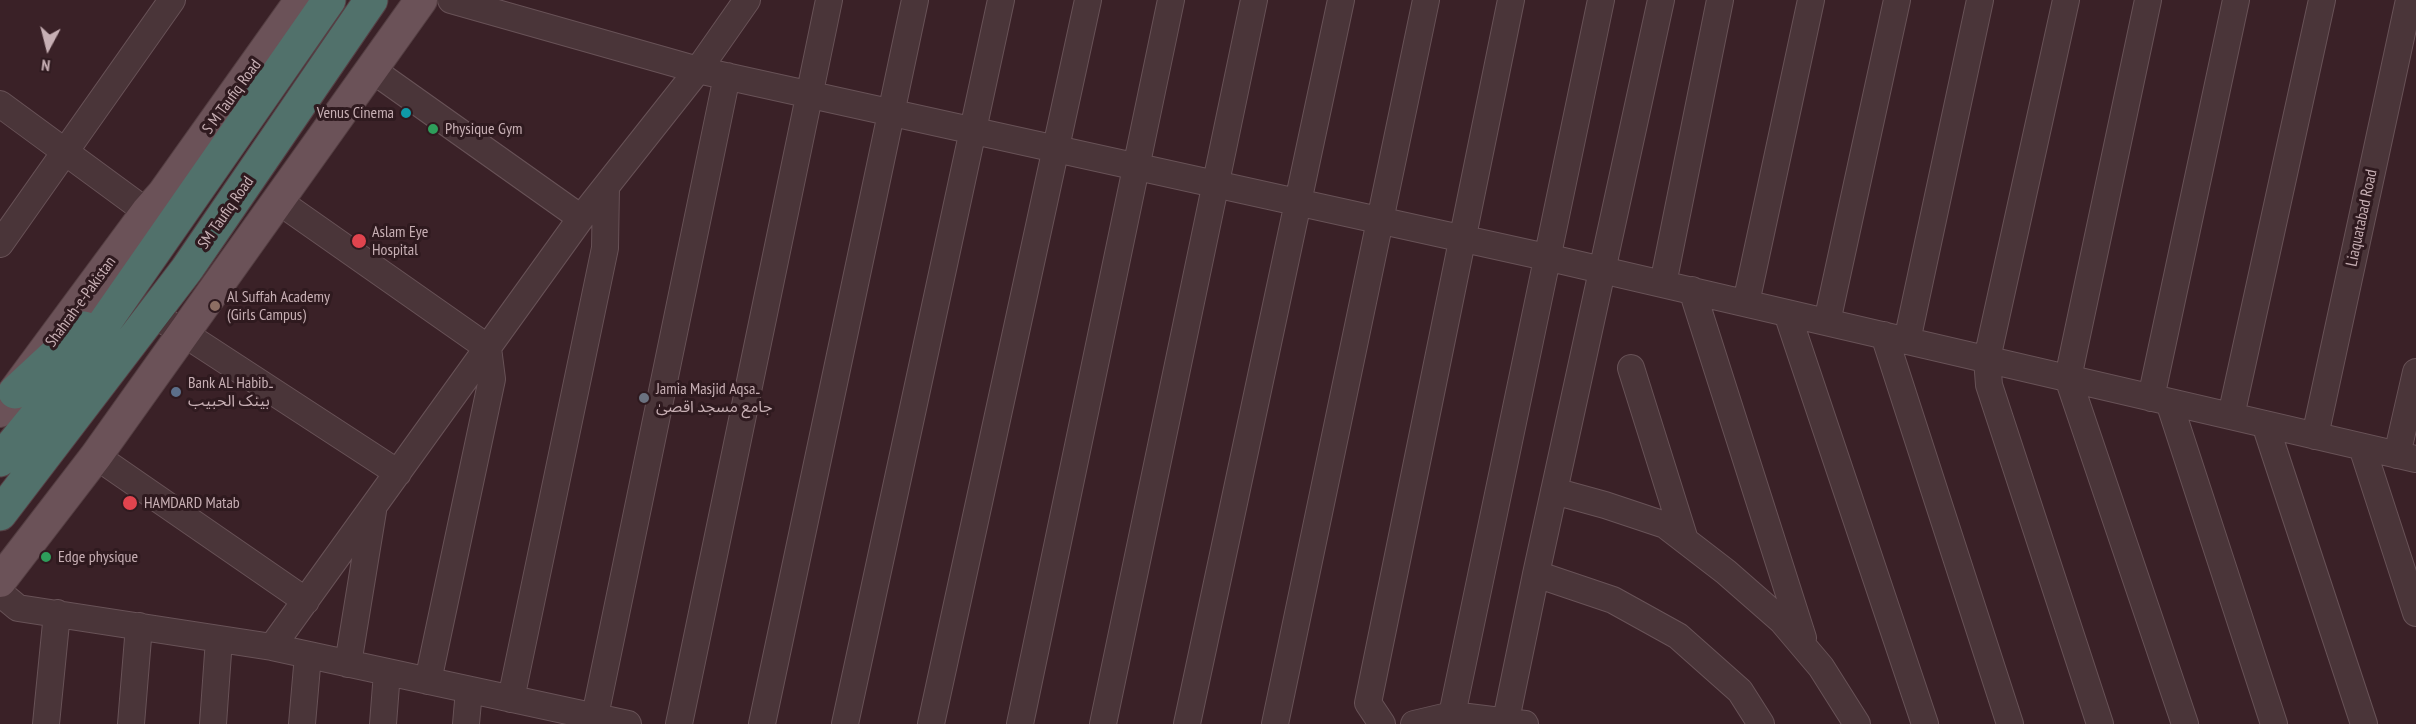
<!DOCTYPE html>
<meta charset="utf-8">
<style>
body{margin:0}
#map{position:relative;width:2416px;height:724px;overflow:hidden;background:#3a2127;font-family:"PT Sans Narrow",sans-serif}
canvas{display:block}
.north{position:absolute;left:18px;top:18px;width:60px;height:60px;-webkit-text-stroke:4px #2f1a1f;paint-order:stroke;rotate:187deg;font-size:16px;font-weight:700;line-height:24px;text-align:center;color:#c7afb4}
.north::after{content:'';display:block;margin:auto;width:21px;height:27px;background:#c7afb4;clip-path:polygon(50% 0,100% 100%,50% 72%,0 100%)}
</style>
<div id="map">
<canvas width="2416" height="724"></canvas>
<div class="north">N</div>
</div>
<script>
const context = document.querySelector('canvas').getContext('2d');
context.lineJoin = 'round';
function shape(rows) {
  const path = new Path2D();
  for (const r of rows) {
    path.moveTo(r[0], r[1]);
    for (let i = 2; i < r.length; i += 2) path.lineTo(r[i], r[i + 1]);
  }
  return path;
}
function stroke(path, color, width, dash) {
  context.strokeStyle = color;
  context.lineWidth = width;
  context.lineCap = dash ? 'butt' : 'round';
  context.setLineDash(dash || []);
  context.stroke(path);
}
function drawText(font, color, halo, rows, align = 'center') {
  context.font = font + ' "PT Sans Narrow","Noto Sans Arabic",sans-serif';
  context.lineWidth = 6;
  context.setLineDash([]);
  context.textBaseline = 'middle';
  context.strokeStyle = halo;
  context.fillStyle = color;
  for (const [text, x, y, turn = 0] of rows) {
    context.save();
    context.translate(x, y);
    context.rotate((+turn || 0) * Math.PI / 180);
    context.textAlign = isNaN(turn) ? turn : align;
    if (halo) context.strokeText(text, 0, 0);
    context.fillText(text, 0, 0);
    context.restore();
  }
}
const minor = shape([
 [451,0,698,70,1546,257,2416,459],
 [2066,0,1987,359,1989,385,2100,724],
 [2148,0,2068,378,2185,724],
 [371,69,581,218],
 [0,104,147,212],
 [277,200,488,348,492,379,428,681],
 [0,244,172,0],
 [1663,284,1720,0],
 [1692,290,1803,638],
 [1746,303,1811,0],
 [1787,313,1925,724],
 [154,314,398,473],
 [1827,322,1897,0],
 [1884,335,2010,724],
 [1907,341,1980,0],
 [1631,368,1685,540],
 [2151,398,2236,0],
 [2169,402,2274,724],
 [2231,416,2322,0],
 [2265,424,2364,724],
 [2315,436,2409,0],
 [2362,447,2416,613],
 [2397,455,2416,372],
 [96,456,306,601],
 [1554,491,1605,505,1665,525,1726,572,1782,621,1821,667,1857,724],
 [1536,574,1613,600,1678,636,1740,691,1761,724],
 [0,593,18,608,272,647,628,724],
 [272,647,581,218,698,70,747,0],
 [348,664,373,511],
 [511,699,605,248,606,187],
 [1452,715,1601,0],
 [595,716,727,76],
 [1506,720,1536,574,1661,0],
 [46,724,57,613],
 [131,724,139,626],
 [213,724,219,639],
 [302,724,308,655],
 [383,724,387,672],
 [466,724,469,690],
 [679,724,829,0],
 [762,724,915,0],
 [845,724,1001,0],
 [931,724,1088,0],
 [1020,724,1171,0],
 [1103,724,1254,0],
 [1187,724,1341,0],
 [1275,724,1426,0],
 [1382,724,1368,703,1511,0],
 [1414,724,1452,715,1525,724]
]);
const major = shape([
 [0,411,147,212,163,194,301,0],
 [0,581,96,456,421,0]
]);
const highway = shape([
 [15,392,84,328],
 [0,460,49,400,103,325,329,0],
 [0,514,187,269,371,0]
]);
stroke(minor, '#685257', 28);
stroke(major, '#543e42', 34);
stroke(highway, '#553f44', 35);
stroke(minor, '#4a3539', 26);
stroke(major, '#6b5258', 32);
stroke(highway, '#51716b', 33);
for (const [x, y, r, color] of [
 [406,113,6,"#0f9aa8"],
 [433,129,6,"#2e9e5b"],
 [359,241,8,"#e0444e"],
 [215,306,6,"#8d6e63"],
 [176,392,6,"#5c6f8a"],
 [644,398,6,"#6b7280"],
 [130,503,8,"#e0444e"],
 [46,557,6,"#2e9e5b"]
]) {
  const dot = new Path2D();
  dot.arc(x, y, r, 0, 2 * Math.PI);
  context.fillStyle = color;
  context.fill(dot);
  stroke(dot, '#2f1a1f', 2);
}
drawText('16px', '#c7afb4', '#2f1a1f', [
 ["S M Taufiq Road",232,97,-54],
 ["SM Taufiq Road",226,213,-55],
 ["Liaquatabad Road",2362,218,-78],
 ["Shahrah-e-Pakistan",81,302,-54]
]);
drawText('16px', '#c7afb4', '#2f1a1f', [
 ["Venus Cinema",394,113,"right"],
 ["Physique Gym",445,129],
 ["Aslam Eye",372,232],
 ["Hospital",372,250],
 ["Al Suffah Academy",227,297],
 ["(Girls Campus)",227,315],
 ["Bank AL Habib۔",188,383],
 ["بینک الحبیب",188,401],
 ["Jamia Masjid Aqsa۔",656,389],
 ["جامع مسجد اقصیٰ",656,407],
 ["HAMDARD Matab",144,503],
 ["Edge physique",58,557]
], 'left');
</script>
